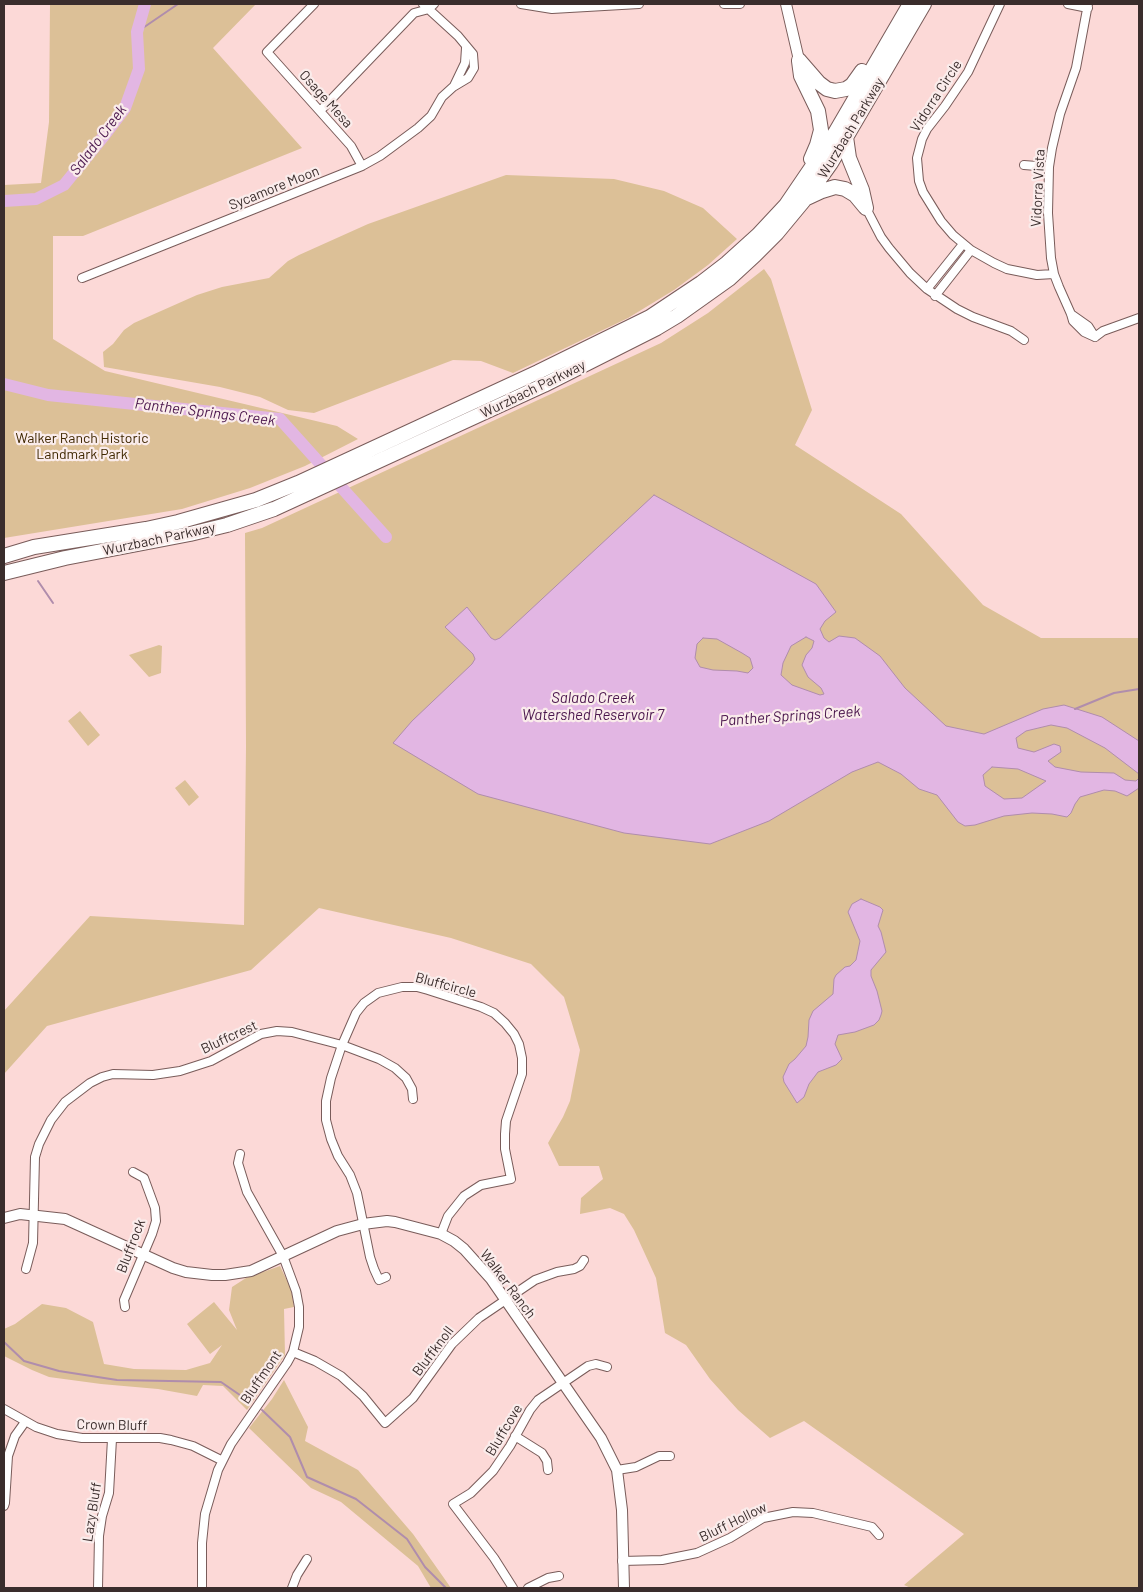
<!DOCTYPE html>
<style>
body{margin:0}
#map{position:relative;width:1143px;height:1592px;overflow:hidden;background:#fcd9d7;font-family:Barlow,sans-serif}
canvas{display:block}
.frame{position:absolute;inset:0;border:5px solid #3a2d2c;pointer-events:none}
</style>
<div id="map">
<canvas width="1143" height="1592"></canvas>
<div class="frame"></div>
</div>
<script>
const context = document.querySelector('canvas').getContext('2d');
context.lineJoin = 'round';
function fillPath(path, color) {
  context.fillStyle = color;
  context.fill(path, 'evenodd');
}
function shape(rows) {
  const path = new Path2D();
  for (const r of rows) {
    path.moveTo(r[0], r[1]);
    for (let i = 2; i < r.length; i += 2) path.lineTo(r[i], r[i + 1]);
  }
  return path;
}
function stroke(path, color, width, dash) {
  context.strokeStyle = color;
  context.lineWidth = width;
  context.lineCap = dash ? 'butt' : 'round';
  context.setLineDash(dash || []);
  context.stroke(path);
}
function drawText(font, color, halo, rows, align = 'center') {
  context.font = font + ' Barlow,sans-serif';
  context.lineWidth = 4.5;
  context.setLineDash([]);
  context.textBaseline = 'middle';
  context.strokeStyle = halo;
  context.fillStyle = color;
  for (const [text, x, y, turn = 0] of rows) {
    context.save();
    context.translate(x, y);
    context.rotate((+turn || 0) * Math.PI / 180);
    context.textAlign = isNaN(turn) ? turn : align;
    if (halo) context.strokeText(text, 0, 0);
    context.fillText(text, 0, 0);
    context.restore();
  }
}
fillPath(shape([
 [50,4,256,4,213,48,302,148,83,236,53,236,53,339,105,371,337,426,358,439,305,466,250,488,182,509,4,538,4,185,41,183,49,122],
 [506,175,614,179,664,191,703,208,737,239,708,265,674,290,628,318,513,373,481,361,453,360,314,413,288,410,260,397,220,387,104,367,103,352,113,344,124,330,134,323,197,295,222,287,269,278,288,261,299,255,368,224],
 [764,269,771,279,812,410,795,445,901,514,983,605,1041,638,1139,638,1139,1588,911,1588,904,1585,964,1534,804,1421,770,1438,738,1410,710,1379,686,1345,665,1333,656,1278,634,1230,624,1214,610,1208,580,1214,581,1198,603,1179,599,1166,559,1166,548,1143,563,1117,570,1101,580,1050,564,997,531,964,451,938,319,908,251,970,47,1026,4,1074,4,1011,90,916,244,925,246,747,245,533,262,528,661,343,708,313],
 [159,645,162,646,161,673,149,677,129,655],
 [80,711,100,735,88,746,68,721],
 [185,780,199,797,189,806,175,788],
 [280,1266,291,1289,294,1307,284,1309,285,1355,247,1410,223,1386,203,1385,197,1396,158,1389,101,1384,49,1377,32,1370,4,1356,4,1329,15,1324,42,1304,66,1308,93,1322,104,1364,134,1369,186,1370,210,1363,222,1345,210,1354,187,1324,214,1302,237,1330,229,1310,232,1287,246,1278],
 [284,1380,308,1427,305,1441,358,1470,413,1534,451,1588,431,1588,418,1566,341,1502,311,1488,249,1428,272,1399]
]), '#dcc097');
const water = shape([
 [654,495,816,584,836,612,825,621,820,629,824,638,829,642,839,636,855,638,880,656,905,688,946,726,984,734,1043,709,1064,705,1102,717,1139,741,1139,774,1105,748,1067,728,1051,725,1026,731,1016,738,1018,748,1034,752,1054,744,1060,746,1061,752,1048,761,1055,767,1081,772,1114,773,1125,780,1136,781,1139,778,1139,788,1127,796,1115,791,1104,790,1080,797,1075,804,1071,813,1067,817,1052,814,1032,813,1004,816,975,825,965,826,958,822,937,795,919,789,901,774,878,762,852,772,769,821,710,844,624,833,478,794,393,743,412,721,472,664,475,659,473,654,445,627,467,607,491,638,495,640,500,638,654,495],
 [806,637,814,641,812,648,806,655,802,665,808,677,821,688,824,694,820,695,792,685,781,675,783,663,791,646,806,637],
 [703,638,717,639,742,653,750,658,753,668,748,673,737,671,713,670,700,667,695,658,697,644,703,638],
 [992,767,1018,769,1046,781,1022,798,1004,799,985,786,983,775,992,767],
 [861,899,880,907,883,910,878,926,881,932,886,952,871,970,871,976,877,991,882,1011,881,1015,879,1020,874,1025,855,1032,838,1035,835,1044,842,1059,836,1065,818,1072,809,1084,804,1097,797,1103,784,1082,783,1077,789,1064,795,1059,806,1046,808,1037,809,1020,813,1011,833,994,834,979,836,975,845,967,850,966,856,960,860,941,848,912,852,904,861,899]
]);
fillPath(water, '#e2b6e3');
stroke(water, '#b08dac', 1);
stroke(shape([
 [137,32,178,4],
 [38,581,53,603],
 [1075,709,1114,693,1139,689],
 [4,1342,24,1361,59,1371,117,1380,221,1382,250,1402],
 [262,1410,290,1437,307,1477,356,1499,407,1539,425,1567,446,1588]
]), '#b08dac', 2);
stroke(shape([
 [4,201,36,199,64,185,103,137,125,108,139,69,137,32,145,4],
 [4,384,48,395,280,419,386,537]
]), '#e2b6e3', 12);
const street = shape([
 [314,4,267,52,351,146,362,166],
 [521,4,552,9,639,4],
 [724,4,740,4],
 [1000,4,968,72,945,106,927,129,922,139,917,158,919,181,923,192,941,221,953,235,971,250,994,263,1007,269,1037,275,1054,274],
 [1068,4,1088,8],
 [1088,4,1076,68,1060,114,1052,148,1049,167,1048,213,1051,258,1054,274,1059,287,1071,314,1073,321,1084,332,1095,337],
 [454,86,465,63,466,48],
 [320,111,414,13,429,9,434,4],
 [1024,165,1049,167],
 [866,208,881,237,889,248,910,273,927,289,957,309,973,317,1011,331,1024,340],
 [82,278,362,166,380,156,418,128,431,116,442,97,453,87,468,78,474,68,473,54,458,36,423,4],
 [927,289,963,244],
 [935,296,971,250],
 [1071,314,1088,326,1095,337],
 [1095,337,1103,331,1139,318],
 [26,1269,33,1243,35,1157,39,1144,51,1120,65,1102,90,1083,102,1077,113,1074,153,1075,180,1071,211,1061,261,1034,277,1031,292,1032,342,1045,379,1059,395,1068,406,1078,412,1089,413,1099],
 [386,1277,379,1280,374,1269,370,1257,357,1193,350,1175,338,1156,331,1139,326,1120,326,1101,331,1078,342,1045,356,1013,364,1003,378,993,402,987,417,987,428,990,481,1007,494,1013,505,1023,514,1034,519,1044,522,1058,522,1074,506,1121,505,1134,505,1149,511,1179,481,1185,464,1196,448,1216,441,1234],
 [125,1307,124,1300,152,1234,156,1221,155,1208,144,1178,133,1172],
 [293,1352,315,1361,341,1376,363,1396,385,1423,413,1398,452,1344,479,1318,535,1280,557,1272,574,1269,580,1266,584,1260],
 [4,1409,36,1427,57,1434,82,1438,160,1438,171,1440,193,1446,221,1460],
 [515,1436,542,1453,547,1461,548,1470],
 [617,1470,636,1467,659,1456,670,1456],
 [4,1506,5,1503,8,1456,15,1436,25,1422],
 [622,1561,662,1560,697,1553,730,1538,763,1518,793,1512,813,1513,872,1527,879,1535],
 [98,1588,99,1536,102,1516,109,1493,112,1439],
 [202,1588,202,1543,205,1514,218,1470,231,1444,287,1363,293,1352,299,1327,299,1307,296,1291,283,1256,247,1192,238,1163,240,1154],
 [292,1588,297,1575,307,1559],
 [513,1588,494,1558,453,1504,471,1493,493,1471,510,1446,530,1410,538,1400,588,1366,596,1364,607,1367],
 [528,1588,548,1578,559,1576]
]);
const secondary = shape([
 [786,4,799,60],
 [4,1218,20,1214,65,1219,173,1268,186,1272,212,1275,225,1275,251,1271,337,1231,363,1224,387,1221,395,1222,441,1234,454,1241,464,1249,491,1279,601,1438,617,1470,622,1510,624,1588]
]);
const highway = shape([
 [799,60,819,83,827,89,835,91,846,89,852,85,862,71],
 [799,61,801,76,818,111,821,130,817,145,811,159],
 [846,137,849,158,862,190,866,208],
 [807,198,822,191,835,187,845,189,855,195,865,207],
 [4,556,34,547,146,529,178,522,256,500,298,483,538,372,650,317,701,283,727,263,758,235,786,205,835,133,910,4],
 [4,573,65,558,190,534,227,525,274,509,544,385,657,328,677,316,729,279,755,255,777,233,806,198,831,163,924,4]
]);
stroke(street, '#795c5a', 10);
stroke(secondary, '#795c5a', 12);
stroke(highway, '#795c5a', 16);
stroke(street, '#fff', 8);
stroke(secondary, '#fff', 10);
stroke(highway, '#fff', 14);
drawText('14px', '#3a2d2c', '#faeceb', [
 ["Vidorra Circle",936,96,-57],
 ["Osage Mesa",326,99,48],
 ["Wurzbach Parkway",851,128,-59],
 ["Sycamore Moon",274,188,-22],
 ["Vidorra Vista",1038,188,-87],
 ["Wurzbach Parkway",533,389,-26],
 ["Wurzbach Parkway",159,539,-12],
 ["Bluffcircle",446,985,15],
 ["Bluffcrest",229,1037,-25],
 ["Bluffrock",131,1246,-69],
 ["Walker Ranch",508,1284,53],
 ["Bluffknoll",433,1351,-53],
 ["Bluffmont",261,1377,-56],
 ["Crown Bluff",112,1425,1],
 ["Bluffcove",504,1430,-59],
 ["Lazy Bluff",92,1512,-81],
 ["Bluff Hollow",733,1522,-26]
]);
drawText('14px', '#3f2700', '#faeceb', [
 ["Walker Ranch Historic",82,438],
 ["Landmark Park",82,454]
]);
drawText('italic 15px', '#4a164d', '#faeceb', [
 ["Salado Creek",98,140,-53],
 ["Panther Springs Creek",205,412,7],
 ["Salado Creek",593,698],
 ["Watershed Reservoir 7",593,715],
 ["Panther Springs Creek",790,716,-4]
]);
</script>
